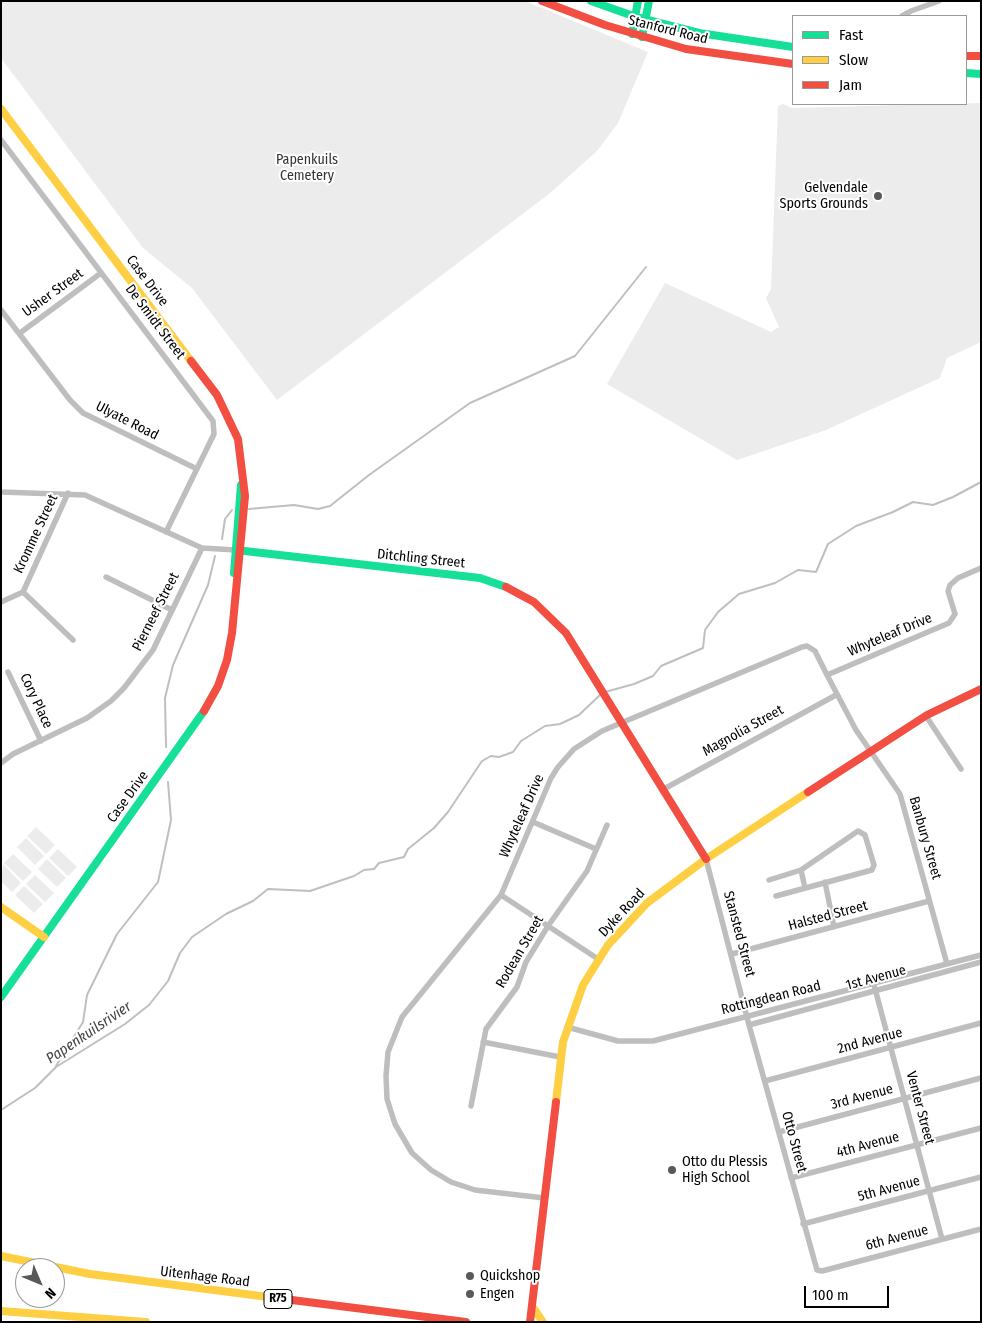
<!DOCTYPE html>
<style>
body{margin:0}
#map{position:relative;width:982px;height:1323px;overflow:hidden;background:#fff;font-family:"Fira Sans Condensed",sans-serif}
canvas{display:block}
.frame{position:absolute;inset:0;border:2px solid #000;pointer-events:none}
.legend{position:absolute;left:792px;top:15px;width:175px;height:90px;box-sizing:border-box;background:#fff;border:1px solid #999;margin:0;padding:6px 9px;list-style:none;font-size:15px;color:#000}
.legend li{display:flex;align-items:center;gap:10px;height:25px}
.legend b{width:25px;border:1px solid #999}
.north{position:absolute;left:15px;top:1258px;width:50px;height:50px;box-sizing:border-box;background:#fff;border:1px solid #999;border-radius:50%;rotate:135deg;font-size:14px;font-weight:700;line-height:20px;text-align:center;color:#000}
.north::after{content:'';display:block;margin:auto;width:18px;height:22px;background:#595959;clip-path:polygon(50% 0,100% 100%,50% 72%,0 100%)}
.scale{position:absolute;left:804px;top:1286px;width:85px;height:22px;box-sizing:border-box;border:2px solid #000;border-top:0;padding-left:6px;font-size:15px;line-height:18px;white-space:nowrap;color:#000;-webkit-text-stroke:4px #fff;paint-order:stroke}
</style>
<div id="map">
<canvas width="982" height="1323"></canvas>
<div class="frame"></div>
<ul class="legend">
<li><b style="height:6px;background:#16e098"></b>Fast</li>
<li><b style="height:6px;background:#ffcf43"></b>Slow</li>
<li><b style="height:6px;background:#f24e42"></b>Jam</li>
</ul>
<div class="north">N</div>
<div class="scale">100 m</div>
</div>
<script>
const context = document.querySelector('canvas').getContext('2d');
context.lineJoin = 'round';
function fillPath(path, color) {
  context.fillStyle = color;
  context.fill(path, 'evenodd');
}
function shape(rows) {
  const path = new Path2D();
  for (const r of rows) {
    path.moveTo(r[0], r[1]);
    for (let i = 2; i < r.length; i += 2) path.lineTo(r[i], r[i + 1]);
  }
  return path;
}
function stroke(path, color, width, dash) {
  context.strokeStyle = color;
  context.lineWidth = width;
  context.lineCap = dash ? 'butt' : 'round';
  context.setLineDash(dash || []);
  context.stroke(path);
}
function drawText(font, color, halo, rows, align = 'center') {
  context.font = font + ' "Fira Sans Condensed",sans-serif';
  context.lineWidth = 4;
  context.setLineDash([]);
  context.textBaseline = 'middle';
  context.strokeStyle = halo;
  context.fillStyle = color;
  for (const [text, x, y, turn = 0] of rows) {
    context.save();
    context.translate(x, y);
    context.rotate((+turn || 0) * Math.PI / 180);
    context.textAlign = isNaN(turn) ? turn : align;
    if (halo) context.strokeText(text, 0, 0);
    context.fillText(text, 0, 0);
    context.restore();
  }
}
fillPath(shape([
 [1,1,525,1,648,52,618,123,597,151,549,194,277,400,192,288,143,248,1,58],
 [981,103,981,342,947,358,940,378,826,430,737,460,607,384,665,283,771,332,779,327,766,298,771,289,778,106,783,104,792,108],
 [36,827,55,845,46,854,27,836],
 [26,838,44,856,35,865,17,847],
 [58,849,77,867,68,876,49,858],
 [13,854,32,872,23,881,4,863],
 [47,859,66,878,57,887,38,869],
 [3,864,21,883,12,892,1,881],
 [35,875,54,893,45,902,26,884],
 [24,886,43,904,34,913,15,895]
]), '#ececec');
stroke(shape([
 [249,509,294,505,318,509,330,506,369,475,470,403,575,356,646,267],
 [222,539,225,519,232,510],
 [605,692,634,684,653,676,661,666,703,648,705,630,718,612,739,594,775,583,798,570,816,572,828,544,856,526,893,512,913,502,933,505,953,497,981,482],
 [166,747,165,698,173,665,208,585,215,556],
 [56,1066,83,1022,87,995,117,934,158,882,171,820,168,782],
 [1,1110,35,1088,56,1067,125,1024,149,1005,168,981,180,953,192,937,226,914,253,901,268,889,310,891,354,876,364,870,374,869,379,863,404,857,408,849,434,828,448,812,482,761,491,756,499,757,513,752,521,741,545,726,560,724,579,715,601,694]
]), '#bfbfbf', 2);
stroke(shape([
 [902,16,911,11,939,1],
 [1,140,213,421,214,434,166,532],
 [1,310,70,400,83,413,197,469],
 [20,333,101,273],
 [1,492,85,495,202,548,236,550],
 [106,577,172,610],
 [23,592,73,640],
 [1,602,23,592,68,493],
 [8,672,41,741],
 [827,675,856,730,900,794,947,964],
 [926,716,961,769],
 [1,763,13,754,87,718,111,701,124,688,153,650,202,548],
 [662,790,836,695],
 [533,822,596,849],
 [706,859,749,1025,817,1270,822,1271,981,1229],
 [801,870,805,888],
 [769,880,801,870,858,831,865,835,874,865,872,870,776,896],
 [825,882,834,927],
 [501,895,598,959],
 [732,954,929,901],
 [874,985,942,1239],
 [749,1025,981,962],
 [567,1027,618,1041,653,1041,981,955],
 [483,1042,560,1057],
 [765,1081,981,1023],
 [471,1106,486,1029,517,987,526,962,548,926,587,871,607,825],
 [779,1132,981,1078],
 [791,1178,981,1128],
 [544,1198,475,1190,451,1182,431,1170,412,1153,395,1124,387,1099,386,1076,388,1052,402,1017,501,895,551,778,558,767,574,749,602,731,802,647,807,646,815,651,827,675,949,623,955,614,948,591,950,585,958,578,981,568],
 [803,1224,981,1177]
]), '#bebebe', 5.5);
stroke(shape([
 [591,1,636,17,699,33,793,47],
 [632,34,638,1],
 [642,37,649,1],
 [966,73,981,74],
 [236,550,480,578,506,587],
 [234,573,241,485],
 [1,997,204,711]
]), '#16e098', 8);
stroke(shape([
 [1,109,191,361],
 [1,907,44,937],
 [556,1102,563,1042,583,985,608,945,647,903,706,859,808,792],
 [1,1256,90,1274,276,1298],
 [532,1306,543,1322],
 [1,1311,146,1322]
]), '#ffcf43', 8);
stroke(shape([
 [542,1,605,25,686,49,793,64],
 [966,56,981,56],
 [191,361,217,395,238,439,245,496,232,633,227,660,218,686,204,711],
 [506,587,534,602,566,633,706,859],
 [808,792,927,715,981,689],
 [276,1298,466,1322],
 [530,1322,556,1102]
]), '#f24e42', 8);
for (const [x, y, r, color] of [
 [878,196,5,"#595959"],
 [672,1170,5,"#595959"],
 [470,1276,5,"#595959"],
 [470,1294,5,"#595959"]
]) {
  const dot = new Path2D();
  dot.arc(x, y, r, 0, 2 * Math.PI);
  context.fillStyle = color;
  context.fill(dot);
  stroke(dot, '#fff', 2);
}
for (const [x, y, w] of [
 [278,1299,28]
]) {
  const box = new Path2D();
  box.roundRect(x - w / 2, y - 9.5, w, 19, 4);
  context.fillStyle = '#fff';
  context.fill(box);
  stroke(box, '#000', 1);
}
drawText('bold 12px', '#000', null, [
 ["R75",278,1299]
]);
drawText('14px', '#000', '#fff', [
 ["Stanford Road",668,30,14],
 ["Case Drive",147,281,53],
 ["Usher Street",53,293,-36],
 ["De Smidt Street",155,322,53],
 ["Ulyate Road",127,421,27],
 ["Kromme Street",36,534,-65],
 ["Ditchling Street",421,559,6],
 ["Pierneef Street",156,612,-63],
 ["Whyteleaf Drive",890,635,-23],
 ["Cory Place",36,701,65],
 ["Magnolia Street",743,731,-29],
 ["Case Drive",128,797,-54],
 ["Whyteleaf Drive",522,816,-66],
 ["Banbury Street",925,838,74],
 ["Dyke Road",622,913,-47],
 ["Halsted Street",828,916,-15],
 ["Stansted Street",739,934,75],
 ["Rodean Street",520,952,-60],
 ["1st Avenue",876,978,-15],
 ["Rottingdean Road",771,998,-14],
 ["2nd Avenue",870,1041,-15],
 ["3rd Avenue",862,1097,-15],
 ["Venter Street",920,1108,75],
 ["Otto Street",794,1142,75],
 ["4th Avenue",868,1145,-15],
 ["5th Avenue",889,1189,-15],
 ["6th Avenue",897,1238,-15],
 ["Uitenhage Road",205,1277,7]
]);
drawText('14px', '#333', '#fff', [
 ["Papenkuils",307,160],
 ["Cemetery",307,176]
]);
drawText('14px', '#000', '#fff', [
 ["Gelvendale",868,188,"right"],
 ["Sports Grounds",868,204,"right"],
 ["Otto du Plessis",682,1162],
 ["High School",682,1178],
 ["Quickshop",480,1276],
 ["Engen",480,1294]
], 'left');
drawText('italic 15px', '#444', '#fff', [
 ["Papenkuilsrivier",89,1033,-34]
]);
</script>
